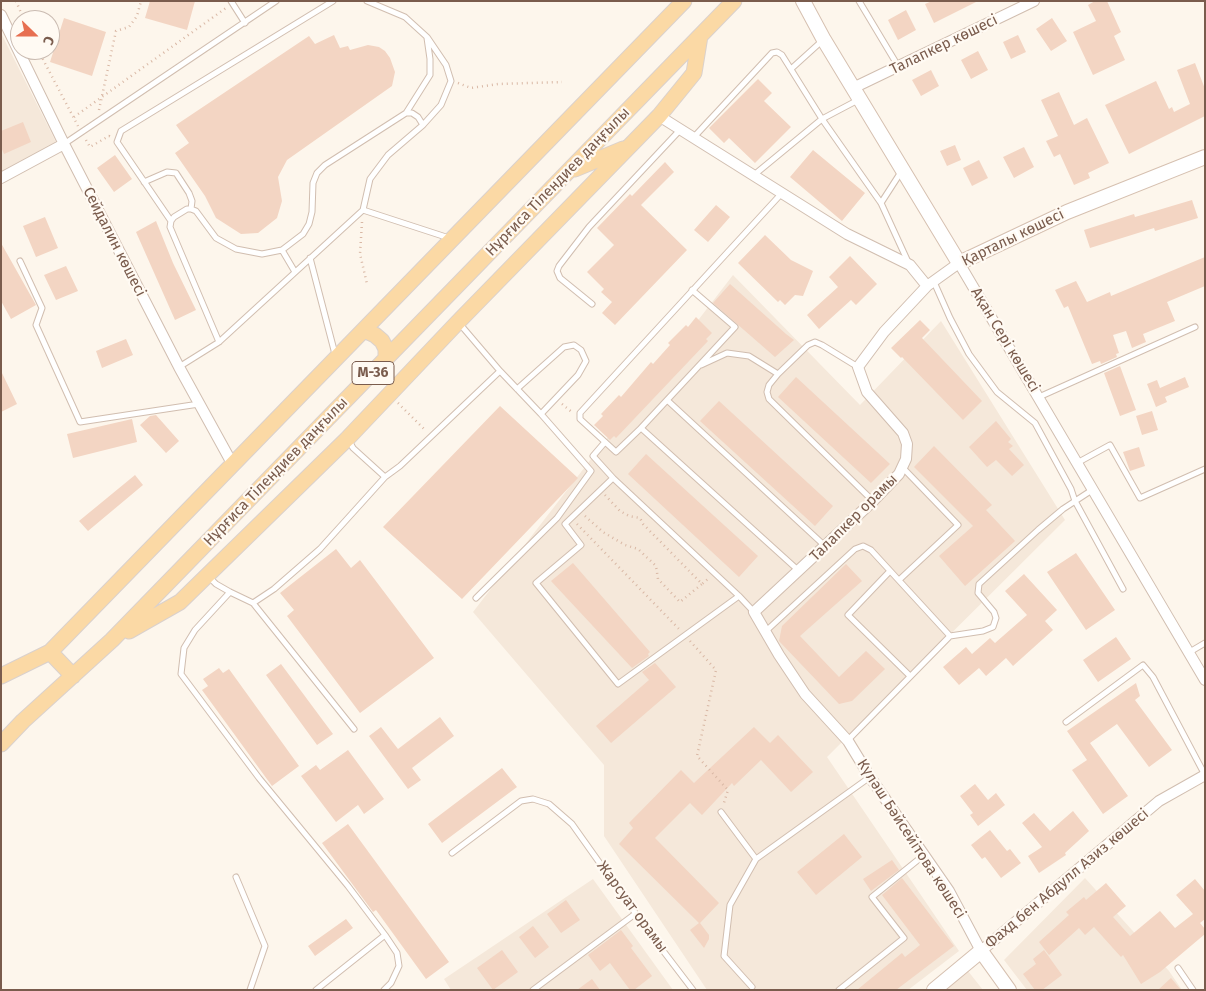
<!DOCTYPE html>
<meta charset="utf-8">
<style>
body{margin:0}
#map{position:relative;width:1206px;height:991px;overflow:hidden;background:#fdf6ec;font-family:"Fira Sans",sans-serif}
canvas{display:block}
.frame{position:absolute;inset:0;border:2px solid #7a5c4d;pointer-events:none}
.north{position:absolute;left:10px;top:10px;width:50px;height:50px;box-sizing:border-box;background:#fffaf3;border:1px solid #cabbb1;border-radius:50%;rotate:112deg;font-size:14px;font-weight:700;line-height:20px;text-align:center;color:#7a5c4d}
.north::after{content:'';display:block;margin:auto;width:18px;height:22px;background:#e76f51;clip-path:polygon(50% 0,100% 100%,50% 72%,0 100%)}
</style>
<div id="map">
<canvas width="1206" height="991"></canvas>
<div class="frame"></div>
<div class="north">С</div>
</div>
<script>
const context = document.querySelector('canvas').getContext('2d');
context.lineJoin = 'round';
function fillPath(path, color) {
  context.fillStyle = color;
  context.fill(path, 'evenodd');
}
function shape(rows) {
  const path = new Path2D();
  for (const r of rows) {
    path.moveTo(r[0], r[1]);
    for (let i = 2; i < r.length; i += 2) path.lineTo(r[i], r[i + 1]);
  }
  return path;
}
function stroke(path, color, width, dash) {
  context.strokeStyle = color;
  context.lineWidth = width;
  context.lineCap = dash ? 'butt' : 'round';
  context.setLineDash(dash || []);
  context.stroke(path);
}
function drawText(font, color, halo, rows, align = 'center') {
  context.font = font + ' "Fira Sans",sans-serif';
  context.lineWidth = 4.5;
  context.setLineDash([]);
  context.textBaseline = 'middle';
  context.strokeStyle = halo;
  context.fillStyle = color;
  for (const [text, x, y, turn = 0] of rows) {
    context.save();
    context.translate(x, y);
    context.rotate((+turn || 0) * Math.PI / 180);
    context.textAlign = isNaN(turn) ? turn : align;
    if (halo) context.strokeText(text, 0, 0);
    context.fillText(text, 0, 0);
    context.restore();
  }
}
fillPath(shape([
 [1,33,58,146,1,183],
 [733,275,860,405,941,321,1065,520,827,757,959,951,908,990,707,990,604,836,604,765,473,612],
 [1085,878,1169,971,1182,990,1027,990,1004,960],
 [593,879,673,990,451,990,444,979],
 [968,971,983,990,945,990]
]), '#f5e8da');
fillPath(shape([
 [150,1,195,1,187,30,145,18],
 [932,1,978,1,934,23,925,4],
 [1095,1,1107,1,1121,32,1114,36,1125,60,1093,75,1073,32,1096,21,1088,5],
 [906,10,916,30,898,40,888,20],
 [64,18,106,32,92,76,50,62],
 [1052,18,1067,41,1051,51,1036,29],
 [334,35,340,48,348,46,350,50,368,45,379,47,385,51,390,58,395,72,392,86,287,160,278,177,282,201,277,218,258,233,241,234,216,218,205,196,175,153,189,143,176,125,309,36,315,44],
 [1018,35,1026,52,1011,59,1003,42],
 [978,51,988,70,971,79,961,60],
 [1195,63,1205,89,1205,116,1129,154,1105,105,1156,81,1169,109,1172,107,1174,112,1190,104,1177,70],
 [931,70,939,86,921,96,912,80],
 [758,79,772,93,764,101,791,127,755,163,729,138,724,143,709,128],
 [1059,92,1074,125,1087,118,1109,163,1088,173,1090,178,1074,185,1060,154,1054,157,1046,141,1058,136,1041,100],
 [23,122,31,142,4,154,1,147,1,131],
 [955,145,961,160,947,166,940,151],
 [1024,147,1034,167,1014,178,1003,157],
 [813,150,865,193,842,221,790,177],
 [115,155,132,179,114,192,97,168],
 [979,160,988,178,972,186,963,168],
 [665,162,674,172,641,205,687,250,615,325,602,313,612,302,601,292,604,289,587,272,614,245,597,228,630,194,632,196],
 [1192,200,1198,218,1155,231,1154,228,1090,248,1084,230,1134,214,1135,217],
 [716,205,730,217,708,242,694,230],
 [45,217,58,248,36,257,23,226],
 [156,221,173,263,196,310,175,320,136,232],
 [765,235,791,260,813,271,803,296,795,295,785,305,780,300,778,302,738,263],
 [1,243,36,305,11,319,1,301],
 [850,256,877,284,856,305,851,300,819,329,807,315,838,287,829,277],
 [1205,257,1205,286,1167,302,1175,321,1143,334,1146,342,1132,348,1126,331,1113,335,1119,353,1116,354,1117,357,1101,364,1100,361,1092,364,1068,306,1064,308,1055,290,1076,281,1087,302,1110,292,1111,296],
 [66,266,78,291,56,300,44,275],
 [730,284,786,334,785,335,786,334,794,340,775,357,713,303],
 [696,317,712,333,706,339,708,341,616,438,614,436,610,440,594,425,603,416,601,414,619,395,621,397,651,362,653,364,670,345,668,343,686,325,688,327],
 [920,320,930,330,922,338,982,401,963,420,902,357,901,358,891,348],
 [126,339,133,355,102,368,96,351],
 [1120,366,1136,410,1120,416,1104,373],
 [1,371,17,404,1,412],
 [796,377,890,464,871,483,778,397],
 [1185,377,1189,387,1165,397,1167,402,1156,407,1147,384,1157,380,1160,388],
 [719,401,833,506,815,526,700,421],
 [500,406,578,478,462,599,383,527],
 [1152,411,1158,430,1142,435,1136,416],
 [156,415,179,441,166,453,140,425,150,416],
 [132,419,137,442,73,458,67,434],
 [996,421,1011,439,1008,442,1013,446,1009,449,1024,465,1012,476,996,460,987,467,969,447],
 [934,446,992,505,986,510,1015,541,965,586,939,556,973,526,914,467],
 [1139,447,1145,466,1130,471,1123,452],
 [646,454,758,556,739,577,628,474],
 [135,475,143,485,88,531,79,521],
 [336,549,351,568,360,560,434,658,360,713,287,616,294,610,280,593],
 [1076,553,1115,610,1086,630,1047,572],
 [573,563,650,652,648,654,649,656,632,668,551,581],
 [846,564,862,581,800,636,839,677,866,651,885,669,852,701,839,704,779,641,782,626],
 [1024,574,1057,610,1045,621,1053,630,1013,666,1006,658,986,676,979,668,959,685,943,667,966,647,972,654,990,638,995,643,1027,615,1005,591],
 [1116,637,1131,659,1098,682,1083,660],
 [655,663,676,687,611,743,596,726,649,680,642,672],
 [281,664,333,734,317,745,266,675],
 [219,668,223,673,229,669,299,766,272,786,202,690,208,686,203,679],
 [1136,683,1140,696,1135,700,1172,750,1149,767,1117,724,1090,743,1128,796,1103,814,1072,770,1087,760,1067,731],
 [440,717,454,736,412,768,421,780,408,789,369,736,381,727,398,749],
 [754,727,770,743,778,735,813,772,791,792,761,760,734,786,732,783,702,815,690,803,655,838,719,903,700,923,709,935,709,939,704,948,690,930,699,923,619,844,633,828,629,823,681,770,694,783],
 [348,750,384,799,364,814,358,805,336,822,301,776,316,765,320,770],
 [502,768,517,787,442,843,428,824],
 [975,784,988,800,996,793,1005,805,978,826,970,815,973,813,960,796],
 [1073,811,1089,831,1065,853,1066,855,1039,873,1028,856,1042,847,1022,823,1034,813,1050,831],
 [348,824,449,962,426,979,376,910,373,912,322,843],
 [990,830,1007,851,1010,849,1021,863,1001,878,985,857,982,859,971,845],
 [844,834,862,857,816,895,797,872],
 [892,860,899,870,871,891,863,879],
 [902,878,954,946,896,990,857,990,902,953,905,957,920,945,882,895],
 [1195,879,1205,891,1205,919,1200,923,1205,929,1205,934,1160,972,1141,984,1123,955,1121,957,1094,927,1085,935,1079,928,1049,955,1039,942,1069,915,1066,912,1084,897,1086,900,1106,883,1126,906,1113,917,1130,936,1160,911,1175,928,1193,914,1176,895],
 [566,900,580,920,561,933,547,914],
 [346,919,353,928,315,956,308,946],
 [533,926,549,947,535,958,519,937],
 [621,930,633,946,631,948,652,976,634,990,630,990,610,963,600,971,588,955],
 [502,950,518,972,493,990,477,968],
 [1044,950,1062,975,1042,990,1035,990,1023,974,1036,964,1033,959],
 [1171,978,1181,990,1158,990],
 [592,979,600,990,577,990]
]), '#f3d5c3');
const lane = shape([
 [231,1,245,23],
 [367,1,405,17,427,37,446,65,451,81,441,105,423,125],
 [859,1,898,66],
 [791,69,823,40],
 [860,99,822,119,881,203,909,264],
 [406,113,430,75,430,59,427,38],
 [694,137,772,53,777,52,782,55,822,119,754,175],
 [64,144,276,1],
 [144,182,167,172,176,173,189,193,192,201,191,209],
 [881,203,901,172],
 [171,221,117,142,121,131,333,1],
 [282,250,295,272],
 [310,258,335,354],
 [20,261,42,308,36,325,80,422,199,404],
 [934,282,950,318,969,354,997,392,1035,423,1071,489,1075,501,1123,589],
 [692,290,735,327,641,428,799,571],
 [592,304,560,278,557,271,559,266,589,227,680,130],
 [459,323,500,371,541,414,591,471,557,518,476,598],
 [219,342,170,227,171,221,174,217,187,209,191,209,196,211,216,238,236,249,262,254,282,250,303,234,309,224,312,212,313,183,317,173,325,165,406,113,412,113,418,117,423,125,388,155,370,179,363,210],
 [701,365,727,353,749,356,778,374],
 [179,367,219,342,363,210,449,238],
 [858,367,822,345,815,342,808,345,778,374,769,385,767,392,769,399,873,501],
 [517,389,564,347,574,345,581,350,586,361,578,375,541,414],
 [1039,397,1195,327],
 [667,400,825,546],
 [641,428,616,452,580,419,580,413,782,193],
 [348,439,353,448,385,477,400,466,500,371],
 [605,442,593,456,613,478],
 [1077,463,1110,445,1140,498,1205,469],
 [890,571,848,615,910,676],
 [208,576,216,584,230,592,253,603,354,729],
 [899,580,958,525,903,468],
 [230,592,195,630,184,648,181,674,259,778,348,886,385,935,316,990],
 [739,596,618,684,536,583,581,545,565,524,613,478,739,596,754,612],
 [253,603,274,589,320,549,385,477],
 [766,631,855,549,863,546,871,550,950,636],
 [1188,653,1205,643],
 [1066,722,1143,665,1153,677,1205,775],
 [848,740,950,636,983,631,993,627,996,618,994,612,978,593,979,584,1038,530,1063,509,1092,490],
 [721,812,756,859],
 [452,853,521,801,533,799,549,804,572,824,648,931,693,990],
 [236,877,265,946,250,990],
 [1178,968,1193,990],
 [752,987,724,956,730,905,756,859,870,777],
 [384,990,391,983,399,966,397,953,385,935],
 [533,990,635,914],
 [839,990,904,938,872,897,924,855]
]);
const street = shape([
 [1,15,64,144,179,367,233,465],
 [853,88,1034,1],
 [659,116,847,234,910,265,927,286,959,263,1205,680],
 [1,178,64,144],
 [927,286,884,332,858,367,867,392,903,433,907,444,906,459,899,474,873,501,754,612,779,655,805,694,848,741,870,777,949,891,981,951,1159,801,1205,775]
]);
const secondary = shape([
 [803,1,824,40,959,263,1067,212,1205,157],
 [934,990,981,951,1009,990]
]);
const primary = shape([
 [575,169,623,149],
 [364,330,375,335,382,341,386,349,386,359],
 [129,631,180,602,347,439,458,322,659,116,694,73,700,36],
 [50,652,73,676],
 [1,676,50,652,684,1],
 [1,744,23,721,112,640,734,1]
]);
stroke(lane, '#d1beb0', 7);
stroke(street, '#d1beb0', 12);
stroke(secondary, '#d6c0b0', 16);
stroke(primary, '#dad1cd', 17);
stroke(shape([
 [16,1,24,20],
 [38,50,78,126],
 [458,83,471,88,498,84,562,82],
 [99,110,116,31,129,27,137,16,141,1],
 [74,117,226,8],
 [86,140,90,147,109,136,111,137],
 [362,222,360,254,367,284],
 [398,403,426,431],
 [562,404,573,413],
 [605,495,620,511,629,516,640,518,643,524,702,584,709,578],
 [585,516,603,532,625,545,638,549,656,566,658,579,680,602,702,584],
 [577,524,679,629],
 [690,641,716,670,697,756,728,790,723,806]
]), '#d9b8a5', 2.5, [1, 4]);
stroke(lane, '#fff', 5);
stroke(street, '#fff', 10);
stroke(secondary, '#fff', 14);
stroke(primary, '#fbd9a5', 15);
for (const [x, y, w] of [
 [373,373,42]
]) {
  const box = new Path2D();
  box.roundRect(x - w / 2, y - 11.5, w, 23, 4);
  context.fillStyle = '#fffaf3';
  context.fill(box);
  stroke(box, '#7a5c4d', 1);
}
drawText('bold 14px', '#7a5c4d', null, [
 ["M-36",373,373]
]);
drawText('15px', '#7a5c4d', '#fffaf3', [
 ["Талапкер көшесі",944,45,-26],
 ["Нұрғиса Тілендиев даңғылы",558,182,-46],
 ["Қарталы көшесі",1013,238,-26],
 ["Сейдалин көшесі",114,242,63],
 ["Ақан Сері көшесі",1005,340,59],
 ["Нұрғиса Тілендиев даңғылы",276,472,-46],
 ["Талапкер орамы",854,518,-45],
 ["Күләш Бәйсейітова көшесі",911,839,57],
 ["Фахд бен Абдулл Азиз көшесі",1067,879,-40],
 ["Жарсуат орамы",632,907,54]
]);
</script>
